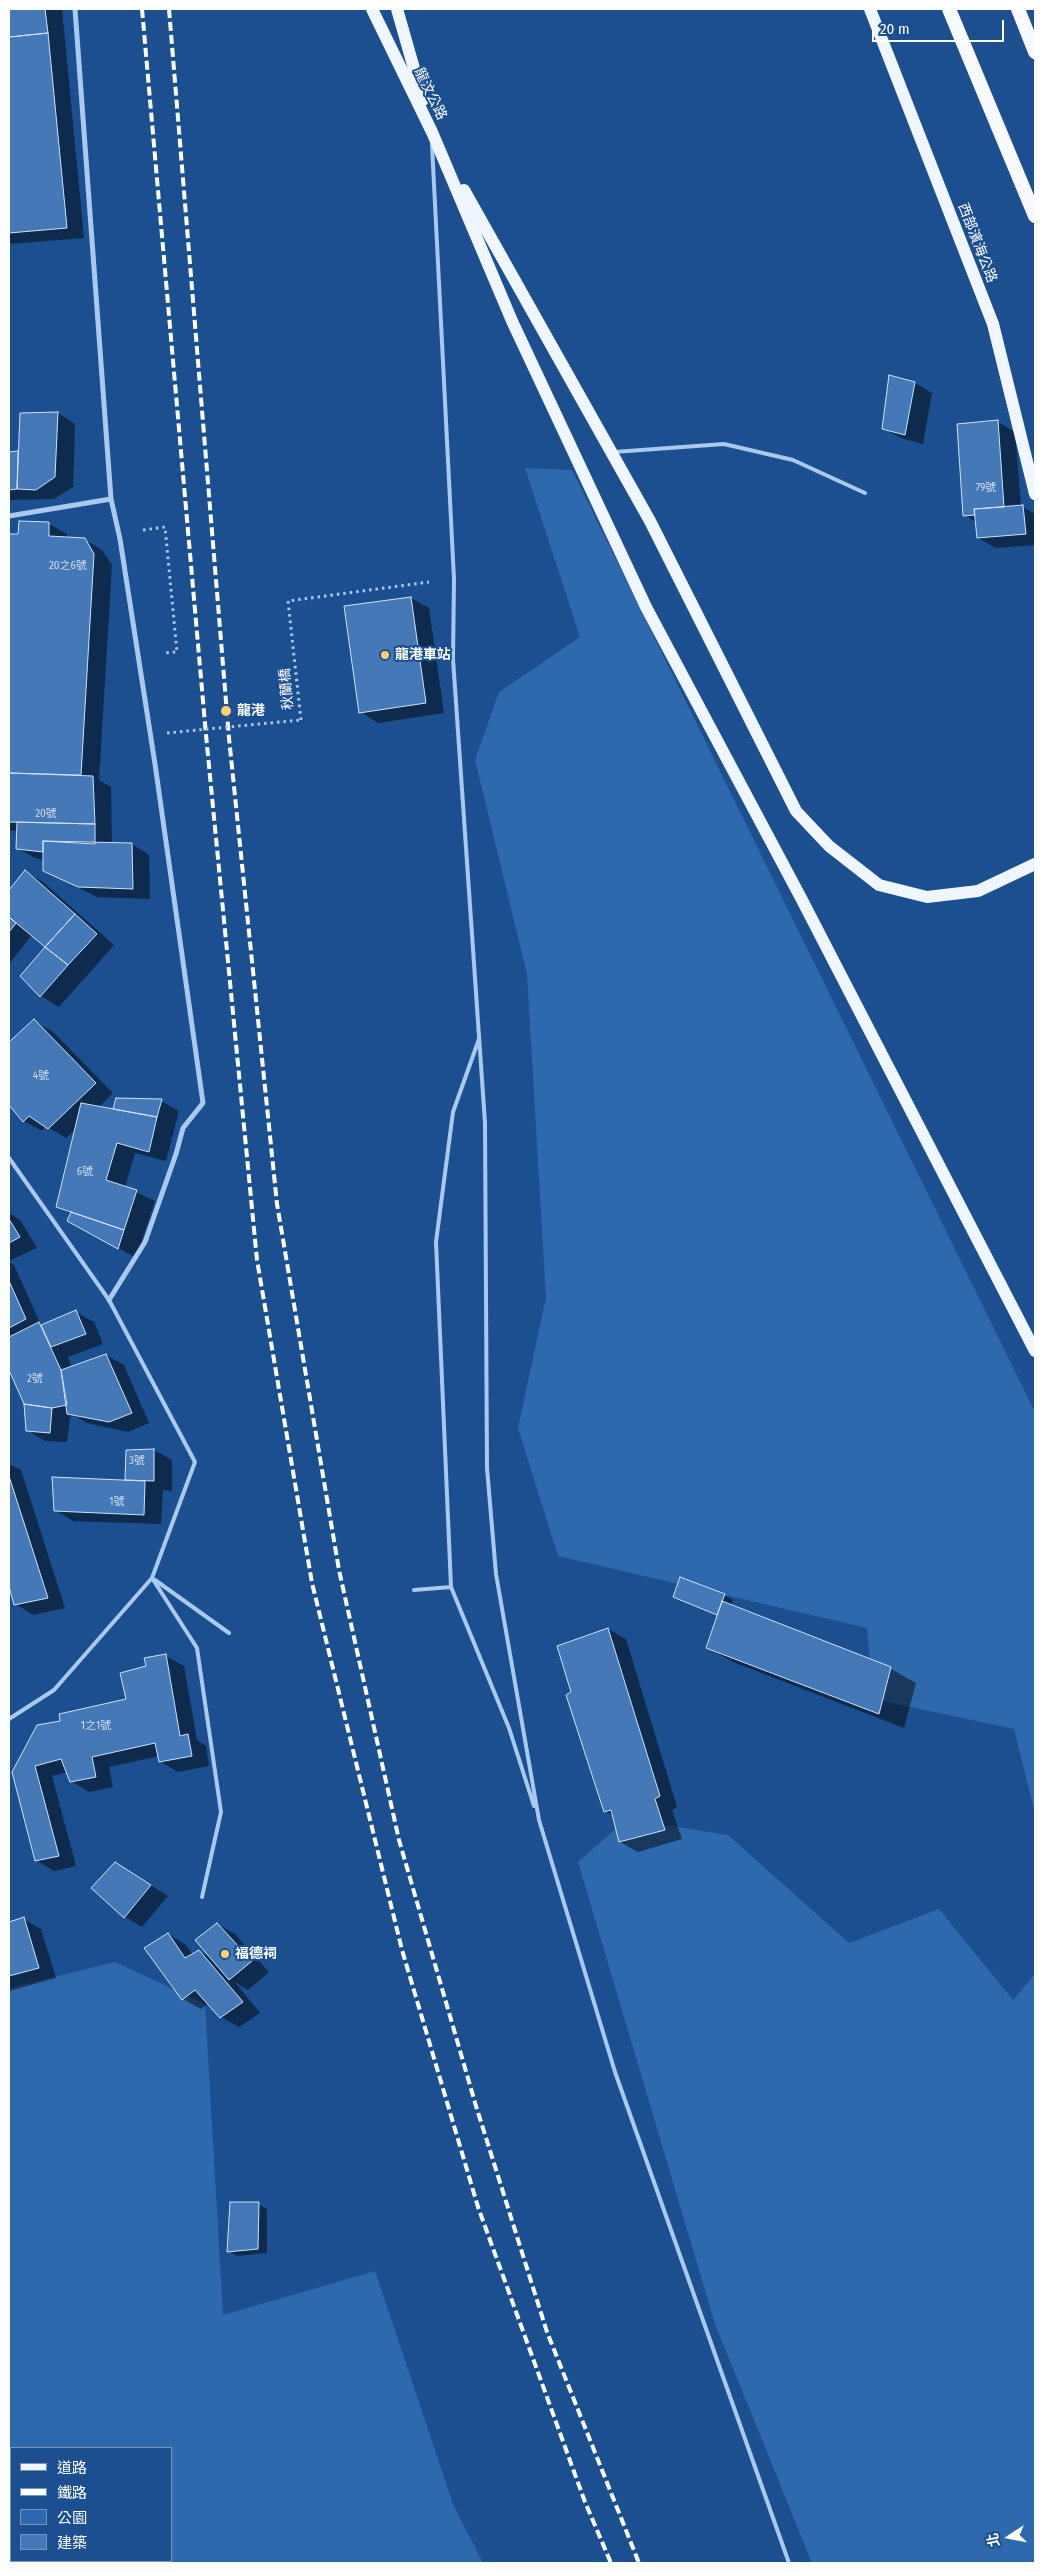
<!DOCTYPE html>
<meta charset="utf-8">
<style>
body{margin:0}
#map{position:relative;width:1044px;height:2572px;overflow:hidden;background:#1b4f8f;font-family:"Fira Sans Condensed","Noto Sans TC",sans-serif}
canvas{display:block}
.frame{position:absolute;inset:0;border:10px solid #fff;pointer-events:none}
.legend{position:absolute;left:10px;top:2447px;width:162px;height:115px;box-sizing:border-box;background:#1b4f8f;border:1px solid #7695bc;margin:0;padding:6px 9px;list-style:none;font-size:15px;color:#fff}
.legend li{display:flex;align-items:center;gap:10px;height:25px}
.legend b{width:25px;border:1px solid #7695bc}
.north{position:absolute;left:984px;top:2512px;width:50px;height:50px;-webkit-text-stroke:4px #1b4f8f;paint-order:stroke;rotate:259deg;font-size:14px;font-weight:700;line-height:20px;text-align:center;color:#fff}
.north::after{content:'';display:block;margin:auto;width:18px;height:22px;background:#fff;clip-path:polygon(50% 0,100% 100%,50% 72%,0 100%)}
.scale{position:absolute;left:872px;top:20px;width:132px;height:22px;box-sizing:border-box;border:2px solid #fff;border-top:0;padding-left:6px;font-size:15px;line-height:18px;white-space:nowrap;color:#fff;-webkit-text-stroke:4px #1b4f8f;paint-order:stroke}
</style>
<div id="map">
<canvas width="1044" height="2572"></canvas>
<div class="frame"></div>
<ul class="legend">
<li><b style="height:6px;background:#f0f6ff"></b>道路</li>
<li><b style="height:6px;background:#fff"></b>鐵路</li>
<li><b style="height:14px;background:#2e69ad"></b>公園</li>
<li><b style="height:14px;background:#4478b7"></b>建築</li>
</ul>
<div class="north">北</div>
<div class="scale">20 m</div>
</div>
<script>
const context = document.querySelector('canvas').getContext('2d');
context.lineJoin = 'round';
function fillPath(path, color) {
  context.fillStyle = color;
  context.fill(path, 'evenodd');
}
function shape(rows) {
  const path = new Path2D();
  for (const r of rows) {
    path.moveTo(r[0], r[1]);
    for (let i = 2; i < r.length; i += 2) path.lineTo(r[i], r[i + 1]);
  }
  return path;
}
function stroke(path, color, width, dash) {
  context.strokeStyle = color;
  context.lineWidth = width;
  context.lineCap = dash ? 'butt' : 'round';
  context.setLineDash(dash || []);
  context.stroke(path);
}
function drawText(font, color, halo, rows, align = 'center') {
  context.font = font + ' "Fira Sans Condensed","Noto Sans TC",sans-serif';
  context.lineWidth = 4;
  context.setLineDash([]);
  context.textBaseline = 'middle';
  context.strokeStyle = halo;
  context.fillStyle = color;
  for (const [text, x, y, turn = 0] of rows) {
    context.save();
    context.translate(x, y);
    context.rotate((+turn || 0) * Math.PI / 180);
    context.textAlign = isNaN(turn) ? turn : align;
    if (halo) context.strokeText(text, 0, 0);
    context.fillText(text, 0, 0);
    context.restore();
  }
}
fillPath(shape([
 [525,468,572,470,1035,1412,1035,1813,1014,1729,873,1699,867,1628,558,1556,518,1428,546,1298,527,974,475,760,499,692,580,637],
 [627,1819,728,1835,849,1943,939,1909,1013,2000,1035,1974,1035,2563,812,2563,715,2324,578,1862],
 [115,1962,205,2004,223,2315,375,2271,453,2504,483,2563,9,2563,9,1988],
 [11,2448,171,2448,171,2561,11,2561]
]), '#2e69ad');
fillPath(shape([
 [9,9,62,9,84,238,9,244],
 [915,383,932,393,923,444,901,438,883,428],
 [58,413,75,424,73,487,54,499,9,500,9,453,19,452],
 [998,422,1015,432,1021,506,1035,514,1035,545,996,548,978,538,976,522,965,515],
 [20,522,49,524,67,534,67,538,84,539,102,550,112,565,99,780,111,787,112,845,132,844,149,855,150,899,97,897,63,880,44,870,44,860,35,858,17,848,18,831,9,830,9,535,19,535],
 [411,598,429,608,444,713,378,723,361,712,345,607],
 [26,872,43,882,114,945,59,1007,41,996,22,976,46,946,32,935,9,964,9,892],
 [34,1021,52,1031,113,1093,99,1107,114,1110,161,1101,179,1111,166,1161,135,1153,125,1187,155,1201,136,1258,69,1220,71,1214,57,1206,76,1129,66,1138,46,1126,42,1131,24,1121,9,1103,9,1043],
 [9,1213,20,1220,37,1248,9,1261],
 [9,1262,14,1265,41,1325,43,1326,76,1312,94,1322,103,1344,68,1357,72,1368,106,1355,124,1365,149,1423,128,1432,87,1423,75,1416,70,1417,67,1442,45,1441,27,1430,26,1403,9,1367],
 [154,1450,172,1460,172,1491,163,1490,161,1524,73,1521,55,1510,126,1481,127,1451],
 [9,1464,21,1470,65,1608,33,1615,16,1604,9,1582],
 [724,1595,733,1600,731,1606,891,1669,916,1683,904,1728,733,1662,708,1648,718,1616,675,1597],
 [608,1629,626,1639,677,1807,672,1810,682,1839,638,1852,620,1842,614,1816,605,1811],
 [166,1656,184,1666,197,1740,206,1746,209,1766,178,1772,160,1761,159,1756,109,1767,113,1787,89,1792,71,1781,68,1772,52,1776,76,1866,54,1871,36,1860,13,1772,61,1722,127,1700,147,1667],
 [133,1874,168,1896,142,1927,125,1917],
 [23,1919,41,1929,56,1978,9,1991,9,1923],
 [217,1924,235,1934,269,1972,248,1990,235,1982,260,2013,239,2027,221,2017,209,2003,201,2009,183,1999,168,1934,186,1945,193,1955,199,1951,212,1959],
 [258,2204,267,2209,267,2253,237,2256,228,2251]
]), '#0007');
const building = shape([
 [9,9,45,9,48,33,9,37,9,9],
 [48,33,67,228,9,233,9,37,48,33],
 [889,375,915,382,905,435,882,429,889,375],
 [58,412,55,477,36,490,17,489,20,413,58,412],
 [998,420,1004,507,974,509,975,515,963,516,957,424,998,420],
 [18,451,17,489,9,490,9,452,18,451],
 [1023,505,1026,534,977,538,974,509,1023,505],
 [19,521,49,522,49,536,85,538,94,554,81,775,9,773,9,534,18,534,19,521],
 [411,597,426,703,359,713,344,606,411,597],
 [9,773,93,776,95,824,9,822,9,773],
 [17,822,95,824,95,844,43,841,43,852,16,849,17,822],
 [43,841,132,843,133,889,78,887,43,871,43,841],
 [25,870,75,914,45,947,9,917,9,890,25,870],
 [75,914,97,934,68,965,45,947,75,914],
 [9,917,16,923,9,932,9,917],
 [45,947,68,965,40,997,20,976,45,947],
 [34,1019,96,1083,48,1129,29,1116,23,1122,9,1105,9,1042,34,1019],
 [116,1098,162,1099,157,1117,113,1109,116,1098],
 [81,1103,157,1117,149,1152,117,1143,106,1180,137,1190,124,1230,56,1207,81,1103],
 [71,1212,124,1230,118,1249,67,1221,71,1212],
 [9,1219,20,1237,9,1243,9,1219],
 [9,1281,26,1319,9,1328,9,1281],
 [76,1310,86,1334,51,1347,41,1325,76,1310],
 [39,1322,61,1370,67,1405,52,1408,24,1404,9,1370,9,1337,39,1322],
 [106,1354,132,1413,109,1422,67,1414,61,1370,106,1354],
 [24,1404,52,1408,50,1433,26,1431,24,1404],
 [154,1449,154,1481,125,1480,126,1450,154,1449],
 [9,1476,48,1598,14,1605,9,1586,9,1476],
 [52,1477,145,1481,144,1515,54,1511,52,1477],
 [680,1577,725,1594,717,1615,673,1597,680,1577],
 [722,1601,891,1667,879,1714,706,1648,722,1601],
 [608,1628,660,1796,655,1799,665,1830,619,1842,611,1810,604,1812,566,1695,571,1692,557,1646,608,1628],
 [166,1654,180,1736,188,1734,192,1756,159,1762,155,1743,92,1757,96,1777,70,1782,61,1759,35,1766,59,1856,35,1861,12,1772,37,1725,60,1721,59,1714,126,1699,120,1673,146,1666,144,1658,166,1654],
 [115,1862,151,1885,124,1918,91,1888,115,1862],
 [24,1917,39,1968,9,1976,9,1922,24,1917],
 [217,1923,252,1961,229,1980,195,1940,217,1923],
 [168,1933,185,1958,199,1950,243,2002,220,2018,195,1990,182,2000,144,1948,168,1933],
 [230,2202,259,2202,258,2249,227,2252,230,2202]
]);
fillPath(building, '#4478b7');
stroke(building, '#cfe3fa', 1);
stroke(shape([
 [143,530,165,527,177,652,163,653],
 [301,720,288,601,429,582]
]), '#a9c9ee', 3, [2.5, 4]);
stroke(shape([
 [432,145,454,579,453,659,485,1123,487,1468,496,1574,539,1820,615,2072,789,2563],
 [614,452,724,444,793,460,865,493],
 [479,1039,453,1112,436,1242,451,1587,509,1728,534,1806],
 [9,1158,109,1300,195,1462,152,1578,54,1690,9,1719],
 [152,1578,197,1648,221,1812,202,1897],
 [155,1580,229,1633],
 [414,1590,451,1587]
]), '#a9c9ee', 4);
stroke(shape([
 [9,516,111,499,75,9],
 [109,1300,145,1242,176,1154,183,1128,203,1103,155,764,120,539,111,499]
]), '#a9c9ee', 5);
stroke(shape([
 [372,9,432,132,512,321,646,607,801,898,1035,1351],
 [397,9,423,100],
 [870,9,993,324,1035,494],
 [464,190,650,521,796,811,829,846,879,885,927,897,978,891,1035,864]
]), '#f0f6ff', 12);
stroke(shape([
 [949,9,1035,216],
 [1018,9,1035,52]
]), '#f8faff', 14);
stroke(shape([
 [142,9,206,735,257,1260,312,1583,402,1950,478,2207,585,2502,611,2563],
 [169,9,229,738,277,1204,339,1570,399,1840,476,2106,547,2332,639,2563]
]), '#fff', 4, [9, 4]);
stroke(shape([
 [167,733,301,720]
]), '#a9c9ee', 3, [2.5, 4]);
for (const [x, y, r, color] of [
 [385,655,5,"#ffd166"],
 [226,711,6,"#ffd166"],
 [225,1954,5,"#ffd166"]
]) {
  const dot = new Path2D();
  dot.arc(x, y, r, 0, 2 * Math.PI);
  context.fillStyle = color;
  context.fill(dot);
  stroke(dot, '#1b4f8f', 2);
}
drawText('11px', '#d0dded', null, [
 ["79號",986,488],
 ["20之6號",68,566],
 ["20號",46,814],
 ["4號",41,1076],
 ["6號",85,1172],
 ["2號",35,1379],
 ["3號",137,1461],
 ["1號",117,1502],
 ["1之1號",96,1726]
]);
drawText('14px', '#fff', '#1b4f8f', [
 ["龍汶公路",430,94,64],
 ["西部濱海公路",977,243,69],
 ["秋蘭橋",287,689,-95]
]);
drawText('bold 14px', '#fff', '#1b4f8f', [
 ["龍港車站",395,655],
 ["龍港",237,711],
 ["福德祠",235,1954]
], 'left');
</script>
